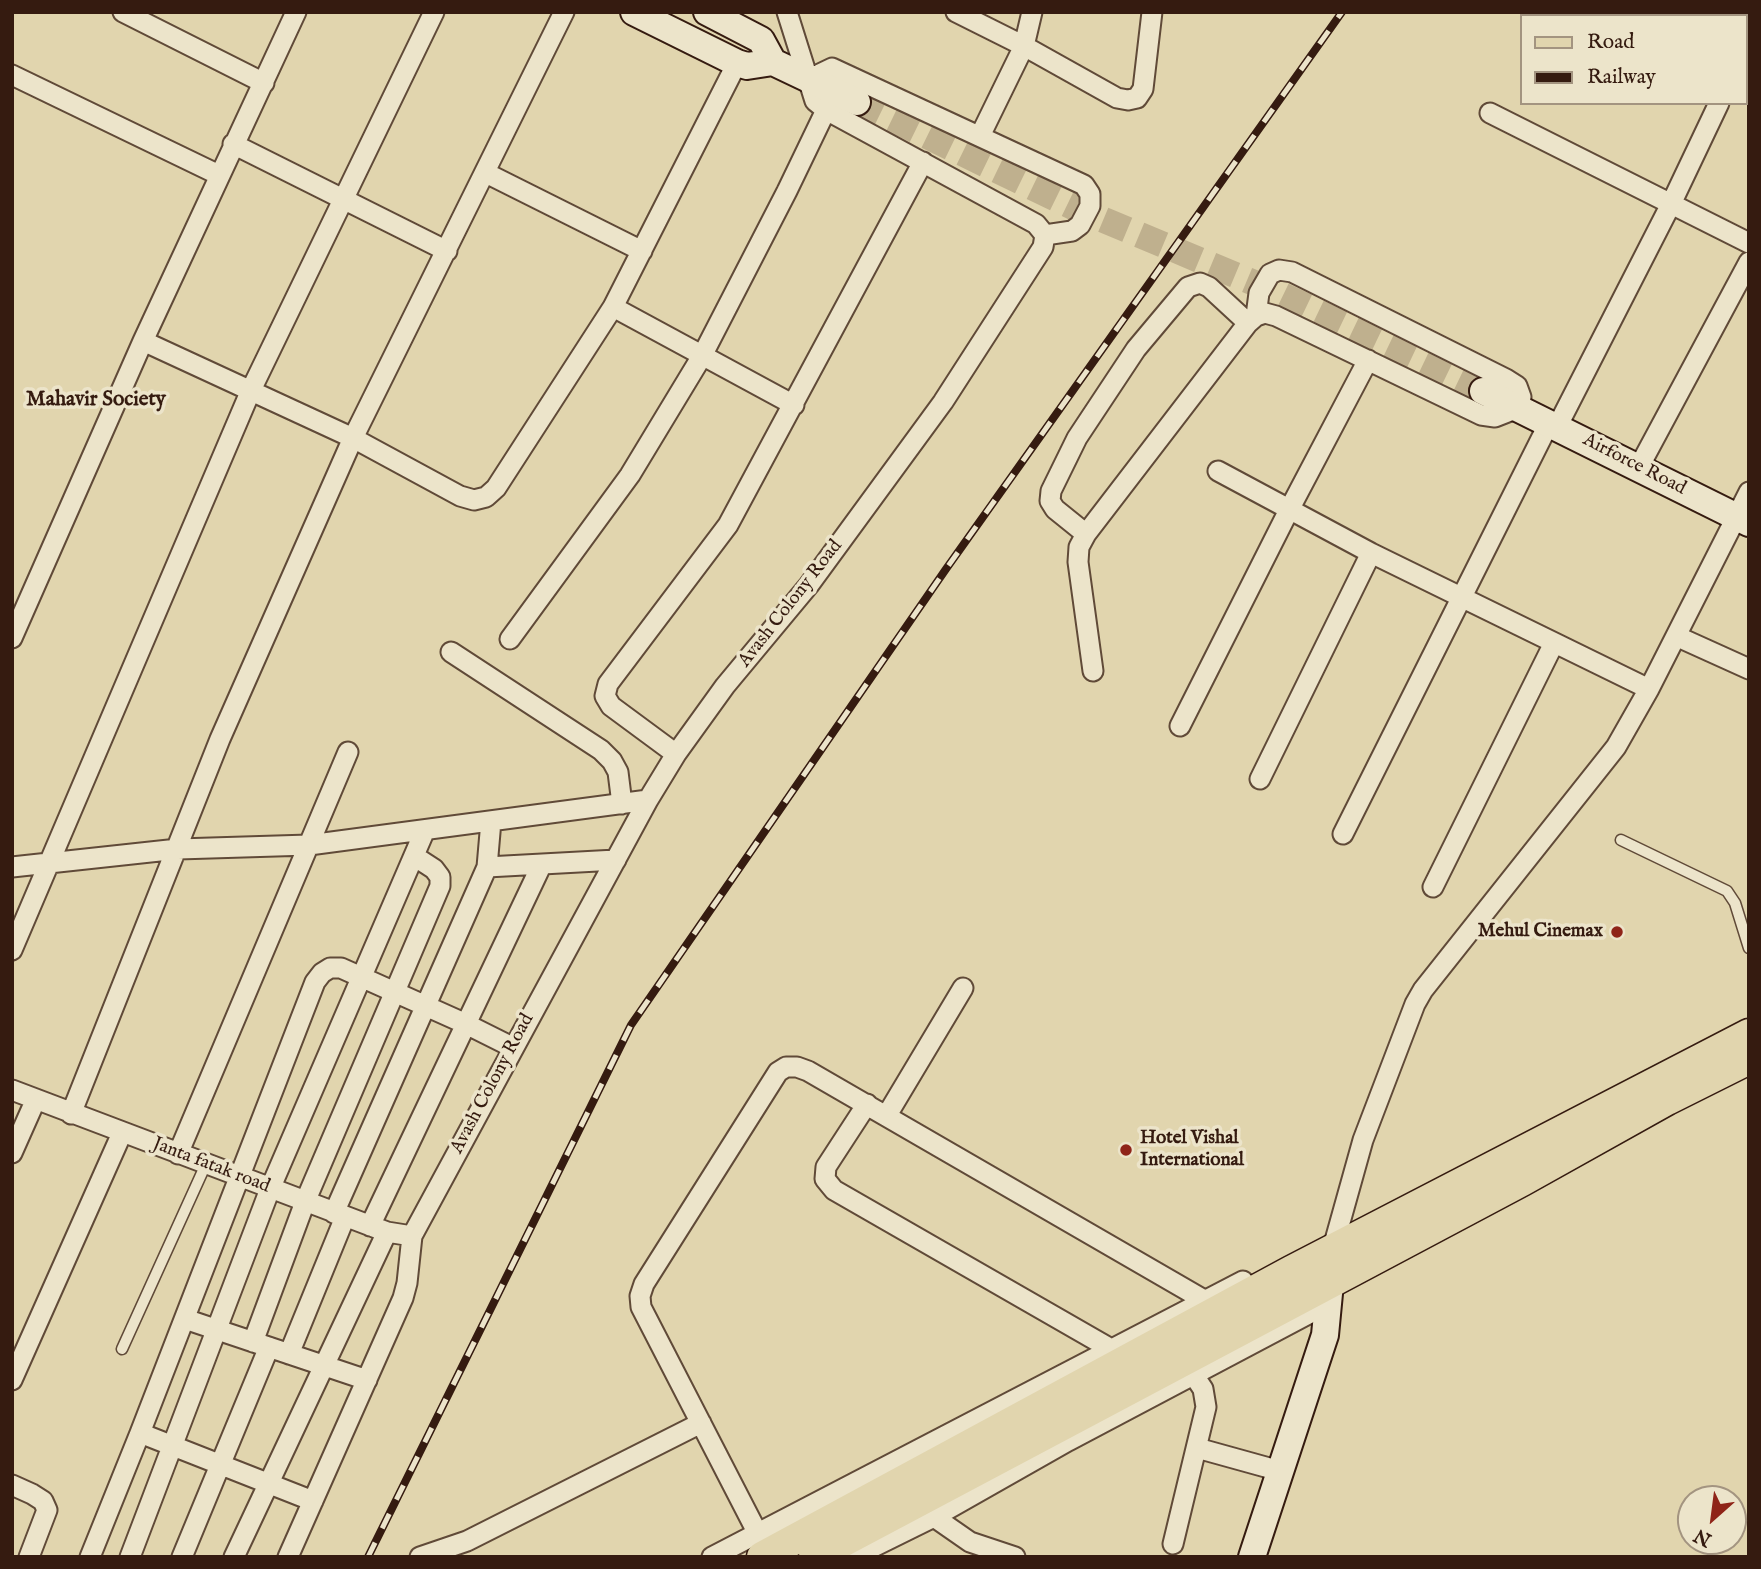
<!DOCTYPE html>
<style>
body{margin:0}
#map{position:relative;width:1761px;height:1569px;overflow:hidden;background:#e1d5ae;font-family:"IM FELL English",serif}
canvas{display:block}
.frame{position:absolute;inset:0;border:14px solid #351b10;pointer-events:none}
.legend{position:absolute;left:1520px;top:14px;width:228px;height:91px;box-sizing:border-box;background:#ece4ca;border:2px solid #a39480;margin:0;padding:9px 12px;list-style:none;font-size:21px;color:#351b10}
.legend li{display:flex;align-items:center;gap:14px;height:35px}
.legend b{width:35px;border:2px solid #a39480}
.north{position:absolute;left:1677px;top:1485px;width:70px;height:70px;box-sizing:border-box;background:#ece4ca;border:2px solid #a39480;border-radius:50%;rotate:208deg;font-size:19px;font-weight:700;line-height:28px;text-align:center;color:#351b10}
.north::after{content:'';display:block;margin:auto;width:24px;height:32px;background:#8f2418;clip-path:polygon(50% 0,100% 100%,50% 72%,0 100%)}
</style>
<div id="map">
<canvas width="1761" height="1569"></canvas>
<div class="frame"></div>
<ul class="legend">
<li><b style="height:9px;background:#e1d5ae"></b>Road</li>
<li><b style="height:9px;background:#351b10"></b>Railway</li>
</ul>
<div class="north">N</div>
</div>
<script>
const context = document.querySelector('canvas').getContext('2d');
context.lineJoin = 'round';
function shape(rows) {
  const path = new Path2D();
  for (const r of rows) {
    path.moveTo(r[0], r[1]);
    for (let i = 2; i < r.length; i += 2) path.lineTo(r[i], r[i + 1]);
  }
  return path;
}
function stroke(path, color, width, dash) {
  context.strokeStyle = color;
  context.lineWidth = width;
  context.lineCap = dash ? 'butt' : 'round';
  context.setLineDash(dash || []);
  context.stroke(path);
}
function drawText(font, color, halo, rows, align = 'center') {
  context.font = font + ' "IM FELL English",serif';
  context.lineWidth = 7;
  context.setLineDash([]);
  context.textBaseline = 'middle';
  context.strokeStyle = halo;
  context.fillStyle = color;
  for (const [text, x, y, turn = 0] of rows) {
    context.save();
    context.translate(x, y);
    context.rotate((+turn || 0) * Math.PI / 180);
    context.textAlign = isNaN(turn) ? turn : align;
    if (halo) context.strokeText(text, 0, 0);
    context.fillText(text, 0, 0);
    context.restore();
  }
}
stroke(shape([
 [857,102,1073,207,1278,293,1483,391]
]), '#bfb08e', 26, [26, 13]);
const lane = shape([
 [1621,840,1727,891,1735,903,1749,948],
 [122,1349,206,1164]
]);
const street = shape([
 [123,12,264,83],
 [956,12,1024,46,1117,98,1128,100,1137,98,1143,89,1152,12],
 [1745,48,1749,41],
 [12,75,219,175],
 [809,79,832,68,1084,185,1090,194,1090,206,1080,225,1072,231,1045,235],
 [1490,113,1749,243],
 [980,136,1024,46,1032,12],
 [233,144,447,251],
 [486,173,642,251],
 [613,307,794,405],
 [143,341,353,438,460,496,474,500,486,497,496,488,613,307,737,63],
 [1557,427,1671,204,1719,103],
 [1639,467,1749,262],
 [1218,471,1371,553,1649,689],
 [1086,534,1055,509,1050,501,1051,491,1077,438,1136,349,1188,287,1200,283,1209,287,1248,323],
 [1676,636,1749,669],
 [12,638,143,341,296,12],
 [510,639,630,475,702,356,787,191,826,110],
 [451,652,601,750,612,761,618,772,622,804],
 [1093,671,1078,562,1079,547,1086,534,1248,323,1256,316,1265,313,1276,316,1481,415,1495,417,1518,408,1521,397,1517,386,1506,379,1292,272,1279,270,1270,274,1259,293,1256,316],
 [1180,726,1289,510,1368,360],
 [676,754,611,706,605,696,608,684,728,525,923,162],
 [1260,779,1371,553],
 [1343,834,1549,423],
 [12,867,178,849,309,845,648,800],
 [487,867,616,860],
 [1433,887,1554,643],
 [12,950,251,390,434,12],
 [12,1090,387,1232,412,1236],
 [867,1104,826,1167,825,1179,834,1190,1111,1349],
 [71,1114,220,739,353,438,564,12],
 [887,1115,963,988],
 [12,1153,36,1099],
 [178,1154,348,752],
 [334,1213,487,867,491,821],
 [370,1226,542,864],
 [1332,1251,1363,1140,1415,1004,1423,990,1616,747,1649,689,1749,492],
 [185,1319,367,1380],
 [253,1342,305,1202,440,886,440,877,434,869,414,856],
 [289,1354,345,1217],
 [12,1380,122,1133],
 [140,1433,313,1501],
 [1197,1448,1280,1471],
 [12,1485,32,1494,43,1501,47,1510,29,1557],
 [934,1517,970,1542,1015,1557],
 [758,1534,641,1307,640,1296,644,1284,778,1072,786,1067,797,1067,808,1071,1204,1300],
 [1173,1544,1206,1407,1203,1389,1193,1374],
 [90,1557,140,1433,315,982,322,973,330,968,341,968,466,1024,512,1047],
 [130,1557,270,1189,425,830],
 [182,1557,269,1347],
 [234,1557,387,1232],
 [288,1557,403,1298,407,1283,412,1236,648,800,676,754,725,686,809,585,943,402,1043,247,1045,235,1036,224,826,110,815,101,787,12],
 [420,1557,467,1541,701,1423],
 [712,1557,1243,1281],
 [853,1557,934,1517,1068,1441,1329,1303]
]);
const secondary = shape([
 [634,12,737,63,747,66,773,62,857,102],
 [707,12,761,40,773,62],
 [1483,391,1749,523],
 [1252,1557,1325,1335,1330,1283]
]);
const primary = shape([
 [762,1557,1291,1271,1749,1034],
 [814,1557,1522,1181,1667,1100,1749,1059]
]);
stroke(lane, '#604a38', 13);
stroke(street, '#604a38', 23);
stroke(secondary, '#351b10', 30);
stroke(primary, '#351b10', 33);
stroke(lane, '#ece4ca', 10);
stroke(street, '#ece4ca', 19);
stroke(secondary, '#ece4ca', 26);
stroke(primary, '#e1d5ae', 30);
const rail = shape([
 [368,1557,631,1025,946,569,1342,12]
]);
stroke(rail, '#351b10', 8);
stroke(rail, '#ece4ca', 5, [16]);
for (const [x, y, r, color] of [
 [1617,932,7,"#8f2418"],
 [1126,1150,7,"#8f2418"]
]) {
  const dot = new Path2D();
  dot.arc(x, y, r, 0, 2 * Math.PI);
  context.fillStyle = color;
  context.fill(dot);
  stroke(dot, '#ece4ca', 2.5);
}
drawText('19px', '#351b10', '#ece4ca', [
 ["Airforce Road",1634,465,27],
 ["Avash Colony Road",791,604,-52],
 ["Avash Colony Road",493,1084,-62],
 ["Janta fatak road",211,1166,21]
]);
drawText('bold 19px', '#351b10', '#ece4ca', [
 ["Mehul Cinemax",1603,932],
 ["Hotel Vishal",1140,1139,"left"],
 ["International",1140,1161,"left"]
], 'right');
drawText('bold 21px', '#351b10', '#ece4ca', [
 ["Mahavir Society",96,401]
]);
</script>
